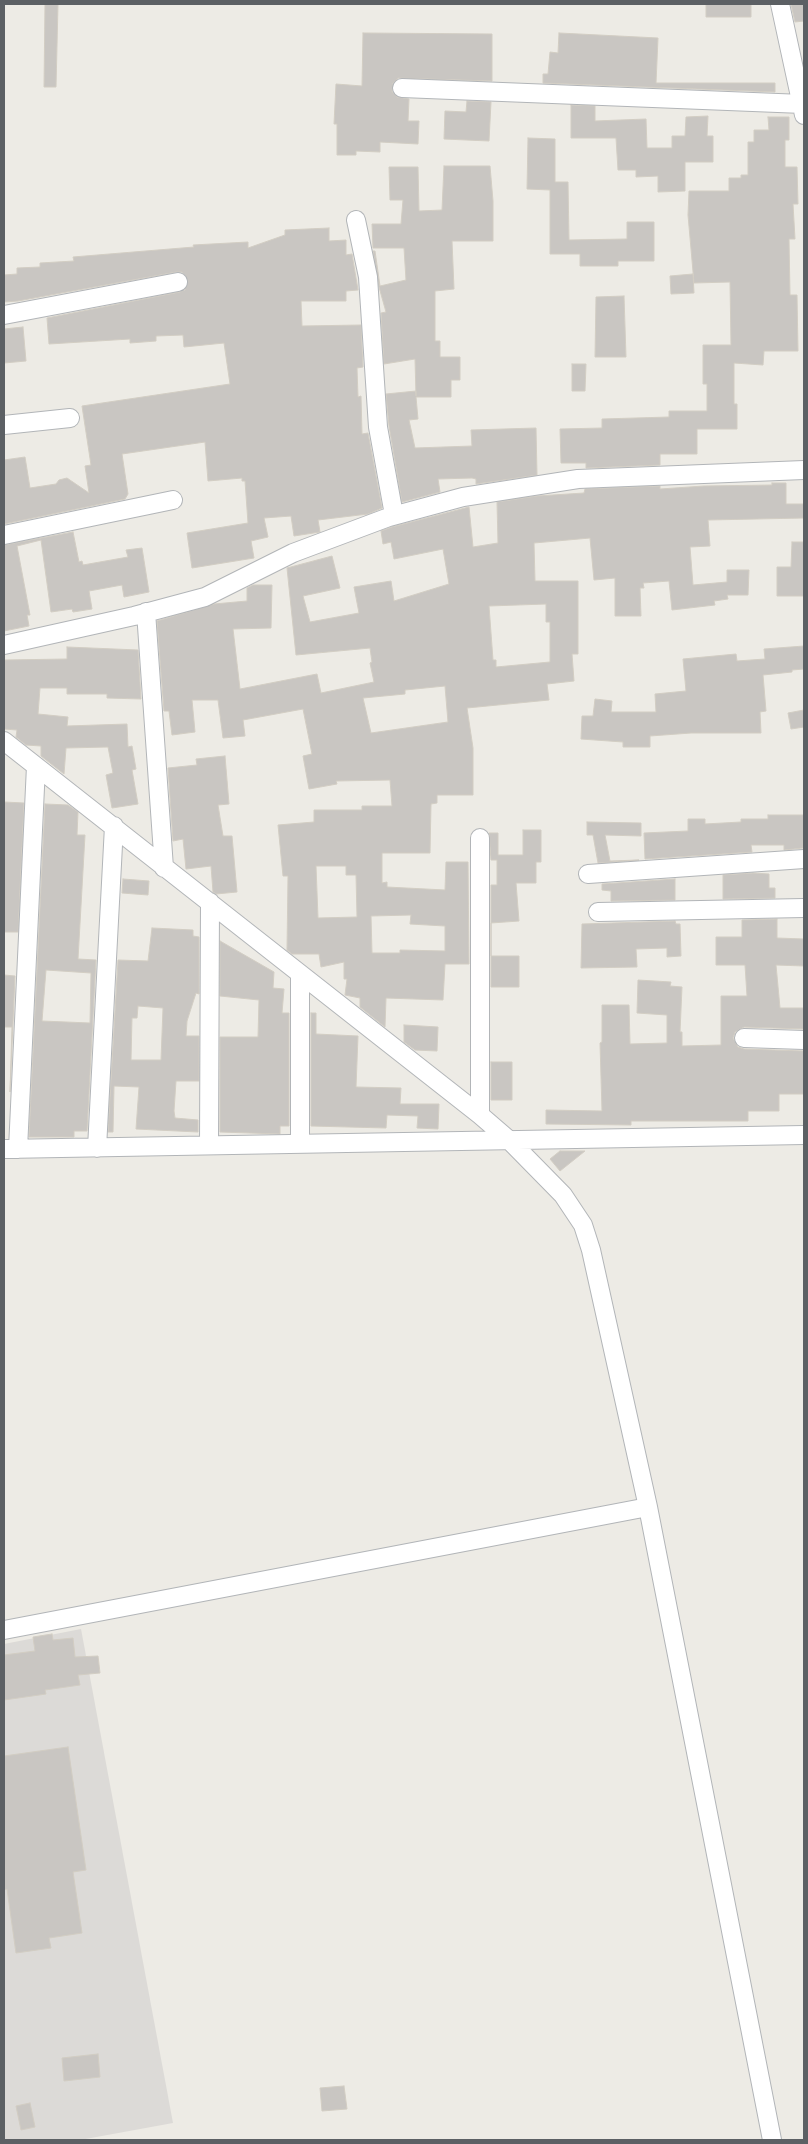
<!DOCTYPE html>
<style>
body{margin:0}
#map{position:relative;width:808px;height:2144px;overflow:hidden;background:#edebe5;font-family:"Public Sans",sans-serif}
canvas{display:block}
.frame{position:absolute;inset:0;border:5px solid #5c6064;pointer-events:none}
</style>
<div id="map">
<canvas width="808" height="2144"></canvas>
<div class="frame"></div>
</div>
<script>
const context = document.querySelector('canvas').getContext('2d');
context.lineJoin = 'round';
function fillPath(path, color) {
  context.fillStyle = color;
  context.fill(path, 'evenodd');
}
function shape(rows) {
  const path = new Path2D();
  for (const r of rows) {
    path.moveTo(r[0], r[1]);
    for (let i = 2; i < r.length; i += 2) path.lineTo(r[i], r[i + 1]);
  }
  return path;
}
function stroke(path, color, width, dash) {
  context.strokeStyle = color;
  context.lineWidth = width;
  context.lineCap = dash ? 'butt' : 'round';
  context.setLineDash(dash || []);
  context.stroke(path);
}
fillPath(shape([
 [81,1629,173,2123,80,2140,4,2140,4,1644]
]), '#dcdad7');
const building = shape([
 [45,4,58,4,56,87,44,87,45,4],
 [706,4,751,4,751,17,706,17,706,4],
 [791,4,804,4,804,21,795,22,791,4],
 [363,33,492,34,492,81,398,78,393,83,392,92,397,97,409,99,408,121,419,121,418,144,380,142,380,152,356,151,356,155,337,155,337,124,334,124,336,84,362,86,363,33],
 [559,33,658,38,656,83,775,83,775,92,543,83,543,74,548,74,550,52,558,53,559,33],
 [467,101,491,102,489,141,444,139,445,111,466,112,467,101],
 [571,105,595,106,595,121,646,119,647,148,672,148,672,136,685,136,686,117,708,116,707,136,713,136,713,162,685,162,685,191,658,192,658,176,636,177,636,170,618,170,616,138,571,138,571,105],
 [768,117,789,117,789,140,785,140,785,167,797,167,798,204,793,204,795,239,789,239,790,295,797,295,798,351,764,351,763,365,734,363,734,404,737,404,737,429,697,429,697,454,660,454,660,465,586,468,586,463,561,463,560,429,602,428,602,419,669,417,669,411,707,411,707,384,703,384,703,345,731,345,730,282,694,283,688,215,689,191,729,191,729,178,741,178,741,175,748,175,748,142,754,142,754,130,769,130,768,117],
 [528,138,555,139,555,182,568,182,569,240,627,239,627,222,654,222,654,261,618,261,618,266,580,266,580,254,550,254,550,190,527,189,528,138],
 [444,166,490,166,493,201,493,241,452,241,454,289,435,291,435,341,440,341,440,357,460,357,460,380,451,380,451,397,416,397,418,419,409,420,415,448,472,446,471,430,536,428,537,475,476,484,476,479,472,478,438,479,440,492,402,502,389,426,386,394,416,391,416,396,415,359,384,364,381,313,386,312,379,287,373,251,375,251,380,286,406,280,404,248,373,248,372,224,401,224,403,200,390,200,389,167,418,167,419,211,442,210,444,166],
 [329,228,329,241,346,240,346,255,352,254,358,290,346,291,346,301,301,301,302,326,361,325,363,367,357,368,358,397,361,396,362,434,368,433,382,508,368,514,318,520,320,532,294,536,291,516,264,518,268,537,251,541,254,558,192,568,187,533,248,523,245,481,242,481,242,478,208,481,205,442,122,454,128,494,125,499,4,524,4,460,25,457,30,488,56,484,59,480,67,478,89,493,85,466,91,465,82,406,230,384,224,343,184,347,183,335,156,336,156,341,130,343,130,339,49,344,47,318,180,292,185,290,188,281,182,272,176,272,18,301,4,302,4,275,17,274,17,268,40,267,40,263,74,261,73,257,194,247,193,245,248,242,248,248,285,235,285,230,329,228],
 [693,274,694,293,671,294,670,276,693,274],
 [624,296,626,357,595,357,596,297,624,296],
 [23,327,26,361,4,363,4,329,23,327],
 [572,364,586,364,585,391,572,391,572,364],
 [772,483,786,483,786,504,804,504,804,518,708,520,710,546,690,547,693,585,727,582,727,570,749,570,748,595,727,595,728,599,714,601,715,605,672,610,669,581,643,583,644,588,640,588,641,616,615,616,615,578,594,580,590,538,534,543,535,581,578,581,578,654,572,654,574,681,547,684,549,700,467,708,473,748,473,795,437,795,437,803,431,804,430,853,382,853,382,883,387,882,387,887,445,890,446,862,468,862,469,964,445,964,443,1000,386,998,385,1027,360,1007,360,998,345,995,347,979,344,979,344,962,321,967,319,954,292,954,287,950,288,876,283,876,278,825,314,822,314,810,362,810,362,806,392,806,390,780,336,781,337,784,309,789,303,756,312,754,303,709,243,720,245,736,223,738,218,700,192,700,195,732,172,735,169,711,164,711,157,621,214,604,247,601,247,588,253,585,272,585,271,628,233,629,240,689,317,674,321,693,374,682,370,663,372,662,370,648,296,655,287,568,332,556,340,588,303,596,310,622,359,613,354,587,391,581,394,601,449,584,443,549,394,559,391,542,383,544,381,531,392,527,469,507,473,547,498,543,497,502,537,496,584,493,585,489,660,486,660,489,704,486,772,485,772,483],
 [546,604,546,622,550,622,550,662,496,667,496,660,493,660,489,606,546,604],
 [445,686,448,722,371,733,363,698,405,694,405,690,445,686],
 [316,866,346,866,346,875,356,875,357,917,318,918,316,866],
 [411,915,410,924,445,926,445,951,400,950,400,953,372,953,371,916,411,915],
 [73,532,79,562,82,561,83,565,128,557,126,550,142,548,149,592,124,597,122,585,89,591,92,609,73,612,72,609,51,612,41,540,17,546,30,615,27,615,29,626,4,631,4,545,73,532],
 [792,542,804,542,804,596,777,596,777,567,791,567,792,542],
 [804,646,804,669,792,670,792,672,763,675,766,711,760,712,761,733,691,733,650,736,650,747,623,747,623,742,581,739,582,716,593,716,595,699,612,701,611,712,656,712,655,694,686,691,683,659,736,654,737,661,765,659,764,649,804,646],
 [67,647,138,650,141,699,107,698,107,694,67,694,67,688,40,688,38,714,68,717,67,726,127,724,128,747,132,746,136,769,132,770,138,804,112,808,106,775,113,773,108,747,66,748,64,774,41,756,41,746,26,745,16,737,17,730,4,729,4,660,67,659,67,647],
 [804,710,804,727,791,729,788,713,804,710],
 [225,756,229,804,218,805,223,836,232,836,237,892,216,894,213,892,211,866,186,869,183,839,173,841,168,768,197,765,196,759,225,756],
 [4,802,24,803,18,932,4,932,4,802],
 [45,804,68,805,78,812,77,835,85,835,78,959,96,960,87,1131,74,1131,74,1137,29,1137,45,804],
 [46,970,91,973,90,1023,42,1021,46,970],
 [768,815,804,815,803,848,784,850,784,845,751,845,752,852,645,859,644,833,688,831,688,819,705,819,705,824,741,822,741,819,768,819,768,815],
 [587,822,641,823,641,836,605,835,610,861,639,860,598,863,593,835,587,835,587,822],
 [523,830,541,830,541,862,536,862,536,883,516,883,519,921,491,923,491,956,519,956,519,987,491,987,491,885,497,885,497,860,491,860,489,833,498,833,498,855,523,855,523,830],
 [753,873,769,874,769,888,775,888,775,898,723,899,723,875,753,873],
 [123,879,149,881,148,895,122,893,123,879],
 [675,879,675,900,611,901,611,891,602,890,602,884,675,879],
 [777,919,777,938,804,939,804,966,776,965,780,1008,804,1008,804,1029,744,1027,735,1032,733,1038,738,1047,744,1049,804,1051,804,1094,779,1094,779,1111,748,1111,748,1121,631,1121,631,1125,546,1124,546,1110,602,1111,600,1043,602,1042,602,1005,629,1005,630,1044,667,1043,667,1015,637,1013,638,980,671,982,670,986,682,987,680,1032,682,1032,682,1046,721,1045,721,996,747,996,745,965,716,965,716,937,742,937,742,920,777,919],
 [675,921,676,924,680,924,681,956,667,957,667,948,636,949,637,967,581,968,582,924,675,921],
 [152,928,193,930,193,936,199,937,199,994,196,993,187,1021,186,1036,199,1036,199,1081,176,1081,174,1111,175,1118,198,1120,198,1132,136,1129,139,1087,114,1086,113,1132,108,1132,118,960,148,961,152,928],
 [138,1006,163,1008,161,1060,131,1060,132,1018,137,1018,138,1006],
 [220,941,274,972,273,988,284,989,282,1013,289,1013,289,1126,280,1126,280,1134,220,1132,220,1037,258,1037,259,1000,220,996,220,941],
 [4,975,15,976,10,1092,12,1027,4,1027,4,975],
 [311,1013,316,1013,316,1034,358,1036,356,1087,401,1088,400,1104,439,1104,438,1129,417,1128,418,1116,387,1115,386,1128,311,1126,311,1013],
 [404,1025,438,1027,437,1051,415,1050,404,1042,404,1025],
 [491,1062,512,1062,512,1100,491,1100,491,1062],
 [560,1151,585,1151,560,1171,550,1159,560,1151],
 [52,1634,53,1640,73,1638,75,1657,98,1656,100,1673,78,1675,80,1685,45,1690,46,1694,4,1700,4,1655,35,1651,33,1637,52,1634],
 [68,1747,86,1870,73,1872,82,1933,49,1938,51,1948,16,1953,7,1889,4,1890,4,1756,68,1747],
 [98,2054,100,2077,64,2081,62,2058,98,2054],
 [344,2086,347,2109,322,2111,320,2088,344,2086],
 [30,2103,35,2127,21,2130,16,2106,30,2103]
]);
fillPath(building, '#c9c6c2');
stroke(building, '#d2cdc3', 1);
const minor = shape([
 [780,4,804,115],
 [402,88,803,104],
 [356,220,368,277,378,427,394,515],
 [4,315,178,282],
 [4,425,70,418],
 [4,535,173,500],
 [146,612,164,868],
 [4,645,134,616,205,597,293,553,389,517,463,497,578,479,804,470],
 [4,741,480,1115,509,1140,563,1195,583,1225,591,1250,648,1507,772,2140],
 [480,838,480,1115],
 [588,874,804,859],
 [598,912,804,908],
 [744,1038,804,1040],
 [300,1144,300,974],
 [209,1145,210,902],
 [97,1148,114,826],
 [4,1149,804,1135],
 [18,1149,36,766],
 [4,1630,648,1507]
]);
stroke(minor, '#b2b5b8', 20);
stroke(minor, '#fff', 18);
</script>
